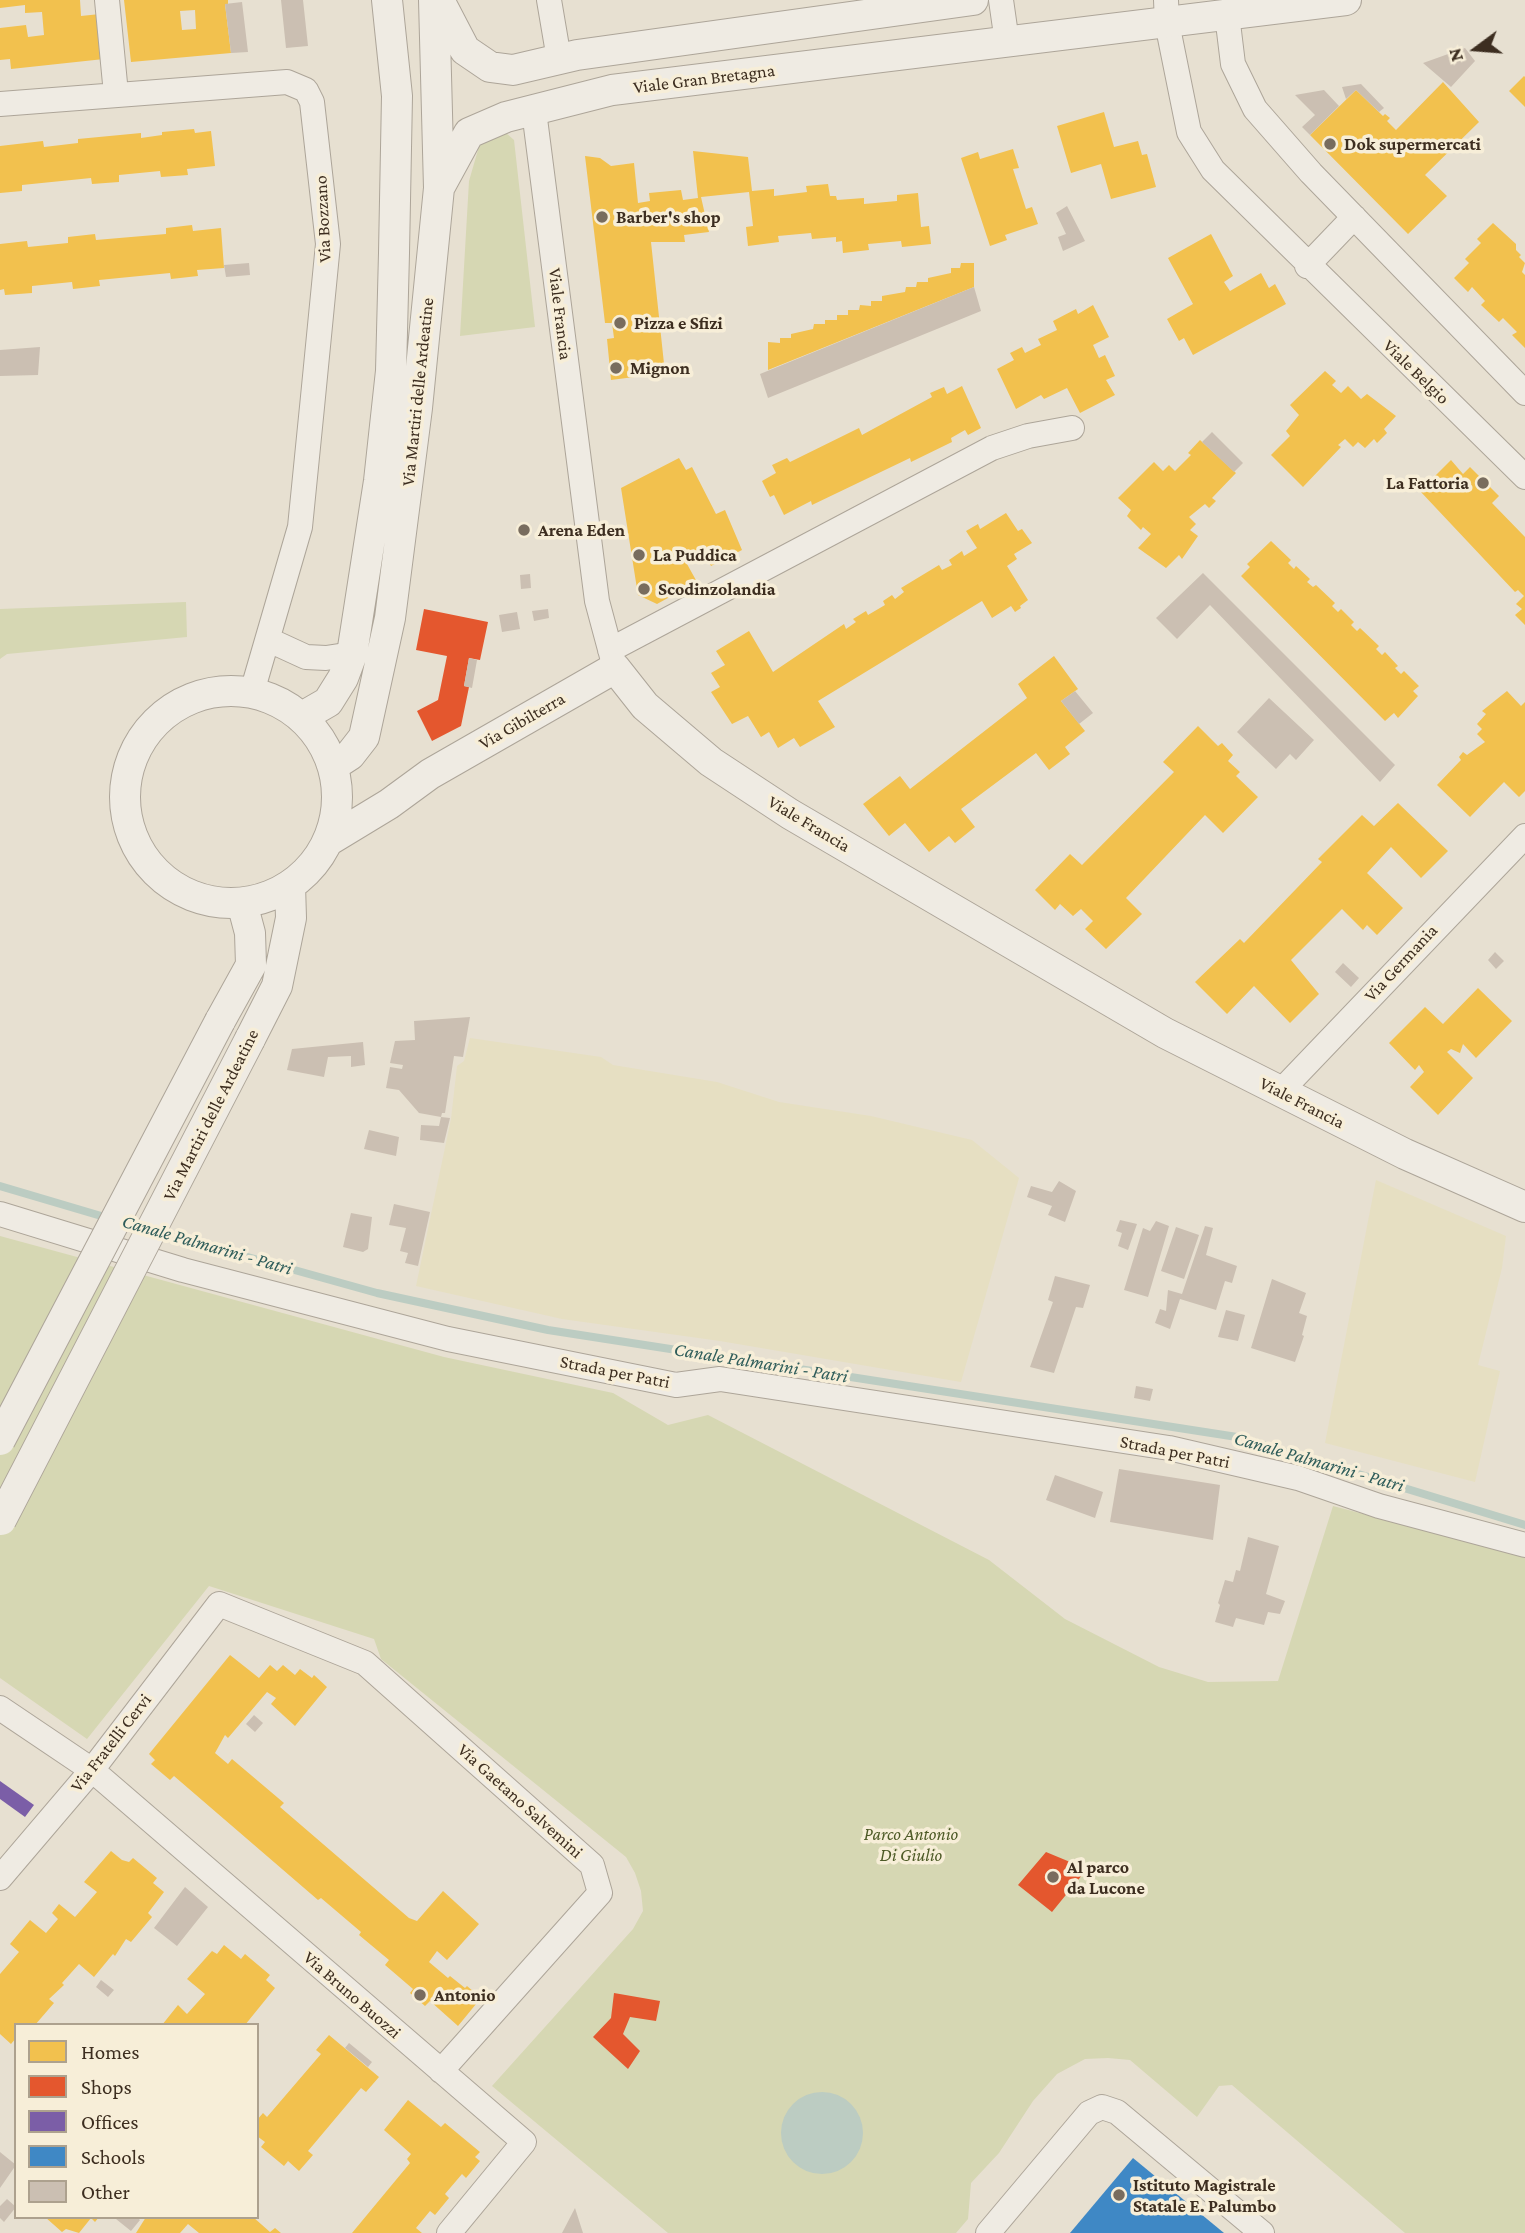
<!DOCTYPE html>
<style>
body{margin:0}
#map{position:relative;width:1525px;height:2233px;overflow:hidden;background:#e7e0d1;font-family:"Crimson Pro",serif}
canvas{display:block}
.legend{position:absolute;left:14px;top:2023px;width:245px;height:196px;box-sizing:border-box;background:#f7eed8;border:2px solid #ada18e;margin:0;padding:9px 12px;list-style:none;font-size:21px;color:#3d2e20}
.legend li{display:flex;align-items:center;gap:14px;height:35px}
.legend b{width:35px;border:2px solid #ada18e}
.north{position:absolute;left:1441px;top:14px;width:70px;height:70px;-webkit-text-stroke:5px #f7eed8;paint-order:stroke;rotate:254deg;font-size:19px;font-weight:700;line-height:28px;text-align:center;color:#3d2e20}
.north::after{content:'';display:block;margin:auto;width:24px;height:32px;background:#3d2e20;clip-path:polygon(50% 0,100% 100%,50% 72%,0 100%)}
</style>
<div id="map">
<canvas width="1525" height="2233"></canvas>
<ul class="legend">
<li><b style="height:19px;background:#f2c14e"></b>Homes</li>
<li><b style="height:19px;background:#e4572e"></b>Shops</li>
<li><b style="height:19px;background:#7b5ea7"></b>Offices</li>
<li><b style="height:19px;background:#3f88c5"></b>Schools</li>
<li><b style="height:19px;background:#cbbfb2"></b>Other</li>
</ul>
<div class="north">N</div>
</div>
<script>
const context = document.querySelector('canvas').getContext('2d');
context.lineJoin = 'round';
function fillPath(path, color) {
  context.fillStyle = color;
  context.fill(path, 'evenodd');
}
function shape(rows) {
  const path = new Path2D();
  for (const r of rows) {
    if (r.length === 3) {
      path.moveTo(r[0] + r[2], r[1]);
      path.arc(r[0], r[1], r[2], 0, 2 * Math.PI);
      continue;
    }
    path.moveTo(r[0], r[1]);
    for (let i = 2; i < r.length; i += 2) path.lineTo(r[i], r[i + 1]);
  }
  return path;
}
function stroke(path, color, width, dash) {
  context.strokeStyle = color;
  context.lineWidth = width;
  context.lineCap = dash ? 'butt' : 'round';
  context.setLineDash(dash || []);
  context.stroke(path);
}
function drawText(font, color, halo, rows, align = 'center') {
  context.font = font + ' "Crimson Pro",serif';
  context.lineWidth = 7;
  context.setLineDash([]);
  context.textBaseline = 'middle';
  context.strokeStyle = halo;
  context.fillStyle = color;
  for (const [text, x, y, turn = 0] of rows) {
    context.save();
    context.translate(x, y);
    context.rotate((+turn || 0) * Math.PI / 180);
    context.textAlign = isNaN(turn) ? turn : align;
    if (halo) context.strokeText(text, 0, 0);
    context.fillText(text, 0, 0);
    context.restore();
  }
}
fillPath(shape([
 [470,1038,601,1057,613,1065,717,1082,779,1102,871,1116,972,1140,1019,1178,961,1382,720,1341,562,1319,416,1286,451,1119,457,1066,464,1061],
 [1376,1180,1506,1236,1502,1268,1478,1365,1500,1371,1475,1482,1325,1443]
]), '#e6dfc2');
fillPath(shape([
 [505,132,514,140,535,327,460,336,469,181,480,143],
 [186,602,187,637,7,654,0,659,0,609],
 [0,1236,444,1357,613,1393,668,1425,708,1415,989,1560,1065,1619,1159,1667,1208,1682,1278,1681,1333,1506,1525,1556,1525,2233,1405,2233,1232,2085,1219,2086,1197,2117,1130,2060,1108,2058,1085,2059,1057,2074,1033,2101,999,2153,971,2183,968,2219,956,2233,668,2233,492,2086,633,1929,643,1911,641,1891,635,1873,626,1857,381,1659,374,1639,209,1586,87,1739,0,1678]
]), '#d6d7b3');
fillPath(shape([
 [822,2133,41]
]), '#bcccc2');
fillPath(shape([
 [0,0,80,0,81,16,100,14,104,59,11,69,10,59,0,60,0,28,26,25,28,37,44,35,42,12,25,13,25,5,0,8],
 [124,0,228,0,228,4,225,4,231,53,131,62],
 [195,10,196,29,182,30,180,11],
 [1524,76,1525,77,1525,107,1509,91],
 [1443,82,1479,122,1425,175,1447,196,1408,234,1310,135,1356,90,1383,116,1385,114,1390,118,1387,121,1396,130],
 [1104,112,1114,147,1138,141,1142,155,1147,154,1156,187,1111,199,1101,164,1071,173,1057,126],
 [194,129,195,133,211,131,215,166,187,169,188,175,161,177,160,171,119,175,119,182,92,184,91,178,22,185,22,191,0,193,0,146,43,141,44,147,78,143,78,139,141,133,141,138,162,135,162,132],
 [1013,149,1019,168,1013,169,1026,209,1032,207,1038,224,1005,235,1007,240,990,246,961,158,978,152,980,159],
 [693,151,748,157,752,191,774,189,774,196,807,192,806,186,828,184,830,196,836,196,837,200,864,198,864,204,897,201,897,195,918,193,921,227,929,226,931,244,902,247,901,241,868,244,869,250,843,253,842,241,836,242,836,237,812,239,811,233,778,236,779,242,748,246,746,227,753,226,749,192,701,197,709,232,684,235,685,242,651,242,665,373,611,380,607,339,614,338,612,323,605,323,585,156,600,158,611,166,634,163,638,203,650,201,649,193,681,190,683,200,698,198],
 [1493,223,1516,244,1516,250,1521,255,1519,257,1525,263,1522,272,1525,275,1525,348,1512,335,1517,332,1503,318,1499,322,1481,305,1485,301,1472,287,1468,292,1454,278,1469,263,1465,259,1481,243,1477,239],
 [192,225,193,231,221,228,224,268,197,270,198,276,171,279,170,273,99,280,100,286,73,289,72,282,32,286,32,293,5,295,4,289,0,290,0,244,27,241,28,247,68,243,68,237,95,234,96,240,166,234,166,228],
 [1211,234,1233,276,1224,282,1230,291,1261,273,1269,288,1275,284,1286,304,1193,355,1184,338,1179,341,1167,319,1193,304,1168,258],
 [961,263,974,263,974,287,768,370,768,342,780,343,780,338,791,338,791,334,813,329,814,324,825,324,825,320,837,320,837,315,848,315,848,310,859,310,860,305,871,306,871,301,882,301,882,296,905,292,906,287,916,287,917,282,928,282,928,278,951,273,951,268,960,268],
 [1093,305,1109,337,1093,345,1099,358,1105,355,1115,376,1106,380,1115,395,1080,413,1067,388,1044,399,1041,395,1016,409,997,369,1014,360,1010,353,1022,347,1025,353,1041,345,1038,339,1057,330,1053,321,1076,309,1078,314],
 [1325,371,1336,381,1332,385,1341,393,1348,386,1361,399,1367,394,1396,416,1384,429,1387,433,1377,443,1374,439,1365,448,1358,442,1353,447,1345,439,1338,445,1341,447,1303,487,1271,455,1290,436,1286,431,1299,415,1290,405],
 [962,386,981,428,968,435,965,430,951,438,952,442,911,462,910,458,812,505,811,501,784,515,774,495,770,497,762,481,776,473,772,465,787,458,790,462,859,428,862,435,932,397,930,393,944,387,947,394],
 [1200,440,1236,473,1212,498,1216,501,1209,508,1205,504,1189,517,1196,524,1190,530,1198,536,1182,559,1179,555,1166,568,1138,548,1151,534,1143,527,1141,530,1127,516,1131,510,1118,498,1154,462,1163,471,1169,465,1175,471,1191,455,1188,453],
 [679,458,686,470,692,467,716,514,725,510,742,550,711,566,705,554,687,564,697,582,657,604,638,595,621,488],
 [1451,460,1463,474,1470,467,1499,496,1492,503,1525,537,1525,625,1515,615,1522,609,1516,604,1524,596,1518,590,1515,592,1420,491],
 [1006,513,1018,531,1022,529,1032,543,1014,554,1017,559,1007,566,1028,600,1020,606,1021,608,1015,612,1011,606,992,618,982,601,818,701,835,727,800,747,794,738,778,748,769,732,761,737,748,716,732,724,711,692,720,687,711,673,725,665,716,651,749,631,773,672,844,624,846,629,856,622,853,619,866,611,868,615,885,605,883,601,892,595,895,599,904,592,901,588,939,565,942,570,952,565,949,560,962,551,964,556,977,548,966,531,978,524,980,529],
 [1271,541,1291,560,1288,563,1294,569,1296,566,1310,579,1307,582,1313,587,1316,585,1335,603,1332,606,1338,612,1341,609,1354,622,1351,625,1357,631,1360,628,1379,646,1376,649,1382,655,1385,652,1398,666,1395,668,1401,674,1404,671,1419,686,1413,691,1418,696,1398,718,1394,713,1385,721,1241,576,1250,567,1247,564],
 [1054,656,1078,689,1061,701,1085,731,1065,747,1070,754,1049,770,1036,753,961,809,975,827,955,843,949,836,929,852,905,823,889,836,863,804,900,776,910,789,1027,698,1018,684],
 [1507,691,1521,706,1525,702,1525,791,1519,797,1504,782,1470,817,1437,785,1461,760,1459,757,1463,752,1467,755,1485,742,1477,734,1482,729,1477,724,1486,714,1482,711],
 [1198,726,1218,746,1222,743,1233,755,1228,761,1240,772,1236,776,1258,797,1223,833,1205,815,1126,898,1142,914,1106,949,1085,929,1093,921,1081,909,1073,916,1060,904,1055,910,1035,890,1070,854,1082,865,1174,772,1163,762],
 [1398,803,1448,851,1421,878,1391,847,1367,873,1403,908,1377,935,1367,925,1363,930,1342,909,1291,960,1319,994,1290,1023,1254,986,1227,1014,1195,982,1240,939,1244,943,1322,862,1318,859,1362,815,1374,826],
 [1478,988,1512,1021,1476,1058,1463,1044,1460,1053,1451,1049,1447,1052,1473,1078,1438,1115,1410,1087,1424,1072,1419,1065,1415,1070,1389,1043,1425,1007,1443,1024],
 [230,1655,259,1678,270,1665,277,1671,283,1665,295,1675,300,1669,312,1678,314,1675,327,1687,295,1726,271,1704,276,1698,267,1692,228,1738,225,1735,215,1753,228,1764,232,1759,284,1803,280,1807,409,1918,417,1921,443,1891,479,1924,447,1960,437,1951,429,1962,448,1978,450,1976,465,1988,467,1986,481,1998,458,2026,430,2001,425,2006,410,1993,413,1989,385,1965,389,1960,359,1935,361,1932,321,1898,318,1900,174,1776,170,1780,151,1764,155,1760,149,1754],
 [111,1851,122,1860,129,1862,133,1858,157,1878,153,1883,164,1892,148,1913,152,1917,131,1942,126,1939,115,1956,113,1954,94,1977,79,1964,62,1983,64,1985,49,1999,54,2003,35,2025,16,2025,16,2038,11,2044,0,2034,0,1974,19,1952,10,1944,30,1920,46,1933,58,1919,52,1913,59,1904,75,1917,97,1892,84,1882],
 [224,1945,241,1959,245,1954,270,1975,266,1980,275,1988,245,2025,162,2025,178,2005,187,2014,205,1994,187,1979,212,1951,217,1954],
 [329,2035,379,2077,366,2092,361,2088,308,2151,313,2155,299,2171,288,2161,284,2166,261,2147,265,2142,257,2136,257,2120,263,2113,267,2117,321,2054,316,2050],
 [408,2100,441,2127,445,2123,480,2152,475,2157,480,2161,466,2178,462,2174,445,2194,449,2198,435,2215,430,2211,416,2228,422,2233,352,2233,410,2163,407,2159,411,2154,384,2130],
 [45,2217,99,2217,95,2222,91,2218,79,2233,66,2229,62,2232],
 [146,2217,253,2217,270,2232,275,2228,281,2233,199,2233,188,2224,180,2233,136,2233]
]), '#f2c14e');
fillPath(shape([
 [424,609,488,622,480,660,469,658,464,686,469,687,461,726,432,741,417,711,438,700,447,656,416,650],
 [1046,1852,1087,1869,1052,1912,1018,1885],
 [614,1993,660,2001,656,2021,630,2017,623,2034,640,2051,628,2069,593,2037,611,2018]
]), '#e4572e');
fillPath(shape([
 [0,1781,34,1805,25,1817,0,1799]
]), '#7b5ea7');
fillPath(shape([
 [1133,2158,1224,2233,1070,2233]
]), '#3f88c5');
stroke(shape([
 [0,1186,108,1218],
 [158,1232,377,1293,548,1330,1237,1437,1525,1525]
]), '#bcccc2', 8);
fillPath(shape([
 [281,0,303,0,308,46,286,48],
 [242,2,248,52,231,53,225,4],
 [1465,48,1475,61,1451,87,1423,63],
 [1361,84,1384,108,1379,112,1356,90,1346,99,1342,87],
 [1324,90,1339,106,1310,135,1302,127,1315,115,1295,95],
 [1067,206,1085,241,1063,251,1058,237,1066,234,1056,213],
 [249,263,250,275,226,277,224,265],
 [974,287,981,311,768,398,760,374],
 [40,347,38,375,0,376,0,350],
 [1212,432,1243,463,1234,472,1202,442],
 [1203,573,1395,765,1380,782,1210,605,1177,639,1156,618],
 [530,574,531,588,521,589,520,575],
 [548,609,549,618,534,621,532,611],
 [517,612,520,629,502,632,499,615],
 [469,658,477,660,472,688,464,686],
 [1075,691,1093,713,1079,724,1061,701],
 [1269,698,1314,740,1296,760,1290,754,1276,769,1237,732],
 [1495,952,1504,961,1496,969,1488,960],
 [1343,963,1359,978,1351,987,1335,972],
 [470,1017,463,1057,454,1056,445,1113,442,1113,441,1117,450,1118,444,1143,420,1140,421,1125,439,1126,441,1117,419,1113,399,1090,386,1088,390,1067,402,1069,403,1065,390,1063,395,1041,415,1040,414,1021],
 [363,1042,365,1065,351,1067,351,1056,328,1057,324,1077,287,1070,292,1049],
 [369,1130,399,1137,396,1156,364,1149],
 [1059,1181,1076,1191,1065,1222,1048,1215,1052,1206,1027,1197,1031,1186,1052,1192],
 [394,1204,430,1212,418,1266,405,1263,408,1253,400,1251,406,1228,389,1225],
 [351,1213,372,1217,368,1249,363,1252,343,1247],
 [1120,1220,1137,1224,1128,1250,1118,1246,1122,1233,1116,1231],
 [1156,1221,1169,1226,1148,1297,1124,1290,1143,1228,1150,1231],
 [1205,1226,1213,1228,1206,1255,1237,1266,1232,1283,1225,1281,1216,1310,1180,1299,1170,1329,1155,1323,1160,1309,1166,1311,1168,1290,1182,1294],
 [1176,1227,1199,1235,1184,1279,1161,1271],
 [1055,1276,1090,1285,1083,1308,1076,1307,1054,1373,1030,1367,1053,1302,1048,1300],
 [1272,1279,1306,1293,1299,1313,1307,1316,1302,1335,1304,1336,1295,1362,1251,1348],
 [1226,1310,1245,1315,1238,1341,1218,1337],
 [1136,1386,1153,1389,1150,1401,1134,1398],
 [1119,1469,1220,1485,1213,1540,1110,1522],
 [1055,1475,1103,1492,1095,1518,1046,1500],
 [1248,1537,1279,1546,1266,1594,1285,1601,1280,1614,1268,1612,1264,1625,1236,1618,1233,1627,1215,1622,1220,1605,1218,1603,1225,1580,1233,1582,1236,1570,1240,1571],
 [254,1715,263,1723,255,1732,246,1724],
 [185,1887,208,1907,177,1946,154,1928],
 [101,1980,114,1990,108,1997,96,1987],
 [349,2043,372,2062,368,2067,345,2048],
 [0,2152,16,2165,0,2188],
 [7,2199,16,2207,4,2222,0,2218,0,2206],
 [575,2208,583,2233,562,2233],
 [118,2217,137,2217,140,2220,131,2231,116,2219]
]), '#cbbfb2');
const minor = shape([
 [107,0,116,94],
 [549,0,559,59],
 [1001,0,1007,42],
 [1166,0,1167,23,1189,132,1213,170,1525,477],
 [1227,15,1233,64,1255,109,1311,173,1525,393],
 [0,104,287,82,306,90,312,102,328,244,312,407,300,527,252,692],
 [534,111,597,601,615,668],
 [1307,266,1354,217],
 [269,640,306,657,326,658,352,654],
 [610,650,992,448,1028,436,1072,428],
 [1279,1093,1525,836],
 [0,1214,183,1270,448,1339,676,1385,720,1379,1169,1448,1298,1478,1379,1506,1525,1545],
 [0,1708,92,1770,524,2142,449,2233],
 [0,1878,92,1770,219,1604,365,1663,592,1865,600,1893,441,2071],
 [988,2233,1089,2113,1102,2107,1117,2112,1262,2233]
]);
const tertiary = shape([
 [439,0,465,50,490,67,513,70,577,55,973,0],
 [439,188,469,133,506,117,612,90,1346,0],
 [231,797,106],
 [302,717,328,702,343,678,352,654,379,481,391,371,394,253,397,96,387,0],
 [333,766,350,755,364,737,390,618,417,408,439,188,434,0],
 [328,841,389,804,430,774,615,668,645,706,711,762,790,814,1165,1033,1405,1154,1525,1207],
 [220,1021,251,965,250,933,242,903],
 [250,1039,277,986,291,918,290,885]
]);
stroke(minor, '#ada599', 26);
stroke(tertiary, '#ada599', 32);
stroke(minor, '#efebe3', 24);
stroke(tertiary, '#efebe3', 30);
const tertiaryBridge = shape([
 [0,1440,220,1021],
 [1,1520,250,1039]
]);
stroke(tertiaryBridge, '#ada599', 32, []);
stroke(tertiaryBridge, '#efebe3', 30);
for (const [x, y, r, color] of [
 [1330,144,7,"#786c5e"],
 [602,217,7,"#786c5e"],
 [620,323,7,"#786c5e"],
 [616,368,7,"#786c5e"],
 [1483,483,7,"#786c5e"],
 [524,530,7,"#786c5e"],
 [639,555,7,"#786c5e"],
 [644,589,7,"#786c5e"],
 [1053,1877,7,"#786c5e"],
 [420,1995,7,"#786c5e"],
 [1119,2195,7,"#786c5e"]
]) {
  const dot = new Path2D();
  dot.arc(x, y, r, 0, 2 * Math.PI);
  context.fillStyle = color;
  context.fill(dot);
  stroke(dot, '#f7eed8', 2.5);
}
drawText('18px', '#3d2e20', '#f7eed8', [
 ["Viale Gran Bretagna",704,79,-7],
 ["Via Bozzano",323,219,-93],
 ["Viale Francia",560,314,83],
 ["Viale Belgio",1416,372,44],
 ["Via Martiri delle Ardeatine",418,392,-84],
 ["Via Gibilterra",522,721,-30],
 ["Viale Francia",809,824,31],
 ["Via Germania",1401,963,-47],
 ["Viale Francia",1302,1103,27],
 ["Via Martiri delle Ardeatine",211,1115,-63],
 ["Strada per Patri",615,1372,11],
 ["Strada per Patri",1175,1452,11],
 ["Via Fratelli Cervi",111,1743,-52],
 ["Via Gaetano Salvemini",520,1801,42],
 ["Via Bruno Buozzi",352,1995,41]
]);
drawText('bold 18px', '#3d2e20', '#f7eed8', [
 ["Dok supermercati",1344,144],
 ["Barber's shop",616,217],
 ["Pizza e Sfizi",634,323],
 ["Mignon",630,368],
 ["La Fattoria",1469,483,"right"],
 ["Arena Eden",538,530],
 ["La Puddica",653,555],
 ["Scodinzolandia",658,589],
 ["Al parco",1067,1867],
 ["da Lucone",1067,1888],
 ["Antonio",434,1995],
 ["Istituto Magistrale",1133,2185],
 ["Statale E. Palumbo",1133,2206]
], 'left');
drawText('italic 18px', '#4d5a26', '#f7eed8', [
 ["Parco Antonio",911,1834],
 ["Di Giulio",911,1855]
]);
drawText('italic 19px', '#2f5d5a', '#f7eed8', [
 ["Canale Palmarini - Patri",207,1245,16],
 ["Canale Palmarini - Patri",761,1363,9],
 ["Canale Palmarini - Patri",1319,1462,16]
]);
</script>
